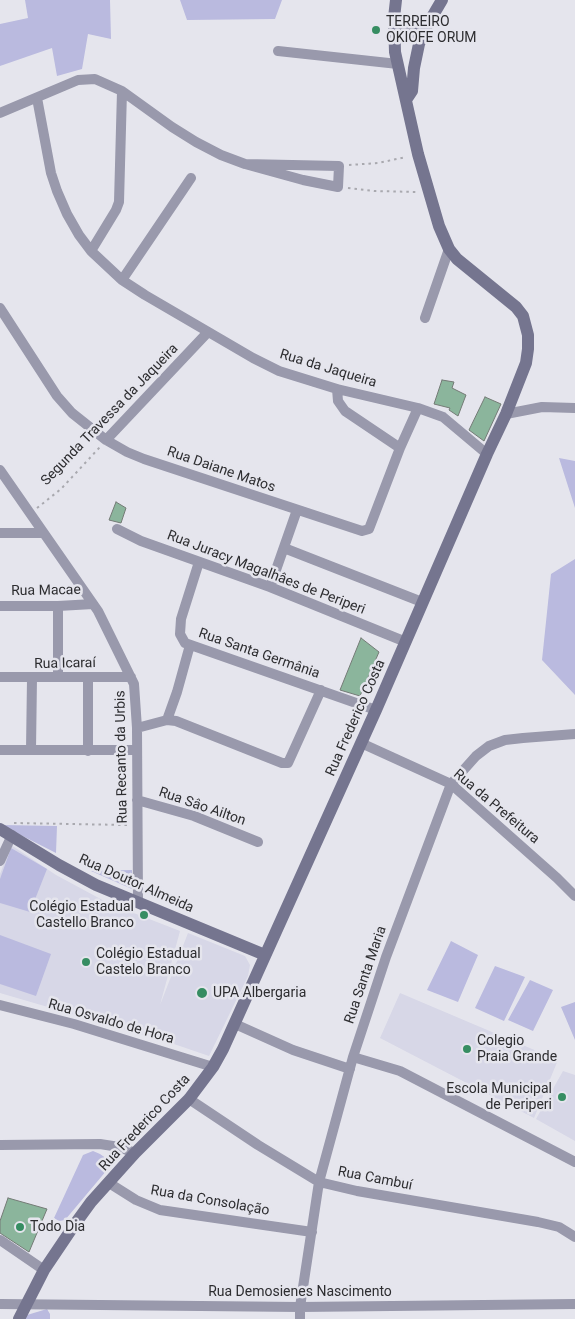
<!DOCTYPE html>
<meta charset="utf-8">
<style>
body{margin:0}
canvas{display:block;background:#e5e5ed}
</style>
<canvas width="575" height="1319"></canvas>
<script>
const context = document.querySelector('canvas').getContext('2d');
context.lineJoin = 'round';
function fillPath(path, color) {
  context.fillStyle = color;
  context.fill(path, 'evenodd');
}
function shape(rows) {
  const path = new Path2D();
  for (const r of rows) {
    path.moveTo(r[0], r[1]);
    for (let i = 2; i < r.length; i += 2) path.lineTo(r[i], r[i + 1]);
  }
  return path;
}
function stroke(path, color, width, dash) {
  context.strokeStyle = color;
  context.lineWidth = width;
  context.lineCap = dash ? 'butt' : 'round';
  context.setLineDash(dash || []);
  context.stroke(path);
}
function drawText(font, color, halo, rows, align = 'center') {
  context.font = font + ' Roboto,sans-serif';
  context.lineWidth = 5;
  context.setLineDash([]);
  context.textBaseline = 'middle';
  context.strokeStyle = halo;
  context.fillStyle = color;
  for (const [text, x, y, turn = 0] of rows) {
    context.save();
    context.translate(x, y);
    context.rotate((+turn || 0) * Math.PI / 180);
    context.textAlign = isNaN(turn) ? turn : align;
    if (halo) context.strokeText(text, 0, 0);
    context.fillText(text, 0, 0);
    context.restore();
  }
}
fillPath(shape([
 [11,845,56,875,108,903,180,931,160,1005,188,933,245,956,250,965,248,976,209,1056,174,1044,0,993,0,874],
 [400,993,558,1060,534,1118,380,1038],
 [563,1071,575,1075,575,1141,536,1119]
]), '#d7d7e7');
fillPath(shape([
 [25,0,110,0,111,39,88,34,82,69,57,76,52,48,0,66,0,24,28,18],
 [180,0,282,0,275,19,187,20],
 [559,458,575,461,575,508],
 [575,559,575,695,542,660,551,574],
 [1,825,57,826,56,853],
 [11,848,47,869,30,912,0,903,0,879],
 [132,870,132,889,91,871],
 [0,935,51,954,36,996,0,984],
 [451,941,478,955,458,1002,427,990],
 [495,966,525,977,504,1021,475,1008],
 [530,980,553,990,533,1031,508,1020],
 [575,1002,575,1040,561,1007],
 [93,1151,100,1154,110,1161,112,1164,65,1220,59,1221,54,1218,83,1155],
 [47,1309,50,1314,50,1319,25,1319,27,1315]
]), '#babadf');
const building = shape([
 [442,380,454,382,452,388,466,395,458,416,449,410,450,408,434,404,442,380],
 [485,397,501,404,484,441,469,430,485,397],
 [116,502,126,508,121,523,109,520,116,502],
 [361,638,379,652,360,696,340,690,361,638],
 [8,1198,47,1209,29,1252,0,1233,0,1221,8,1198]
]);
fillPath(building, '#8bb59c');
stroke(building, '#747b76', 1);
stroke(shape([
 [349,165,378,163,406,157],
 [348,188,374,191,418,192],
 [37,508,61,489,100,447],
 [14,823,127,825]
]), '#a9a9af', 2, [2.5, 4]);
stroke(shape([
 [278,51,398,64],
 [37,98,51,173,57,191,67,214,79,235,91,251,122,280,145,295,253,358,279,371,337,389,418,408,443,417,487,454],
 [0,113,78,80,95,79,122,91,172,127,196,142,221,155,245,164],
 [245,164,339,166,338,187,303,180,245,164],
 [91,251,116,210,119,202,122,91],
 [122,280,191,178],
 [0,308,57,396,72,413,106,440,127,452,144,459,362,531,369,529,400,448,418,408],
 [425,318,449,249],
 [337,389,338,401,345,411,400,448],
 [506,414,542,407,575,408],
 [106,440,208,332],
 [0,470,98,611,134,684,137,728,138,902],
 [117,529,141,541,270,587,406,642],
 [0,533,43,533],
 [284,548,422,602],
 [199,562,181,619,180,634,185,643,376,710],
 [270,587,297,510],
 [0,606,58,606,93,604],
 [58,606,58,677],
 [0,677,131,677],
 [167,720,177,692,190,645],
 [137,728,167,720,176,721,282,763,288,763,321,690],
 [361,743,451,784,557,878,575,896],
 [0,750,137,750],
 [31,750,32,678],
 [88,751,88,677],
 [137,800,194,816,258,842],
 [0,861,12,835],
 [0,1005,74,1024,213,1067],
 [235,1024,293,1050,350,1069],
 [353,1057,400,1071,575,1162],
 [189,1099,258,1145,319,1182,357,1191,538,1222,559,1227,575,1237],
 [0,1145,100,1144,119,1147,135,1153],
 [109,1183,136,1200,160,1210,312,1232],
 [0,1240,44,1270],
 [0,1304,300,1307,575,1304],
 [300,1319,300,1307,319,1182,353,1057,386,957,451,784,476,756,489,746,505,740,523,738,575,734]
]), '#9999ac', 10);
stroke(shape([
 [394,18,401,28,408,34,416,34,425,29],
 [406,100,412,91,414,68,419,44,425,29,442,0],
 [0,829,59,865,96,885,265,955],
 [19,1319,44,1270,75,1224,91,1202,135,1153,189,1099,213,1067,223,1049,376,710,487,454,506,414,526,363,528,349,528,335,523,316,516,307,457,259,449,249,439,226,418,154,395,52,394,18,396,0]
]), '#75758f', 12);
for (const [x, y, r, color] of [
 [376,30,5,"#368d62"],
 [144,915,5,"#368d62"],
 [86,962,5,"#368d62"],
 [202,993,6,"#368d62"],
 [467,1049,5,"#368d62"],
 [562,1097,5,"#368d62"],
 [20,1227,5,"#368d62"]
]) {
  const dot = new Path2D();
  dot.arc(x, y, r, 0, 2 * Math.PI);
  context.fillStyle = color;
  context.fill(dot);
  stroke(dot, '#e5e5ed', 2);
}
drawText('14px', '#2d2d30', '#e5e5ed', [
 ["TERREIRO",386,22],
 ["OKIOFE ORUM",386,38],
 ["Colégio Estadual",134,907,"right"],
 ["Castello Branco",134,923,"right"],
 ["Colégio Estadual",96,954],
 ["Castelo Branco",96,970],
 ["UPA Albergaria",213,993],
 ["Colegio",477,1041],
 ["Praia Grande",477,1057],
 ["Escola Municipal",552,1089,"right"],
 ["de Periperi",552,1105,"right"],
 ["Todo Dia",30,1227]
], 'left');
drawText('14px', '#2d2d30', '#e5e5ed', [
 ["Rua da Jaqueira",328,369,17],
 ["Segunda Travessa da Jaqueira",110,415,-46],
 ["Rua Daiane Matos",221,470,19],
 ["Rua Juracy Magalhâes de Periperi",266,573,21],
 ["Rua Macae",46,591,-1],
 ["Rua Santa Germânia",259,654,19],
 ["Rua Icaraí",65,664,-1],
 ["Rua Frederico Costa",356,718,-66],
 ["Rua Recanto da Urbis",122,757,-91],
 ["Rua Sâo Ailton",202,807,19],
 ["Rua da Prefeitura",496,807,40],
 ["Rua Doutor Almeida",136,884,24],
 ["Rua Santa Maria",366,975,-71],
 ["Rua Osvaldo de Hora",111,1022,16],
 ["Rua Frederico Costa",145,1123,-47],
 ["Rua Cambuí",375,1179,11],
 ["Rua da Consolação",210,1201,10],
 ["Rua Demosienes Nascimento",300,1292]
]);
</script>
